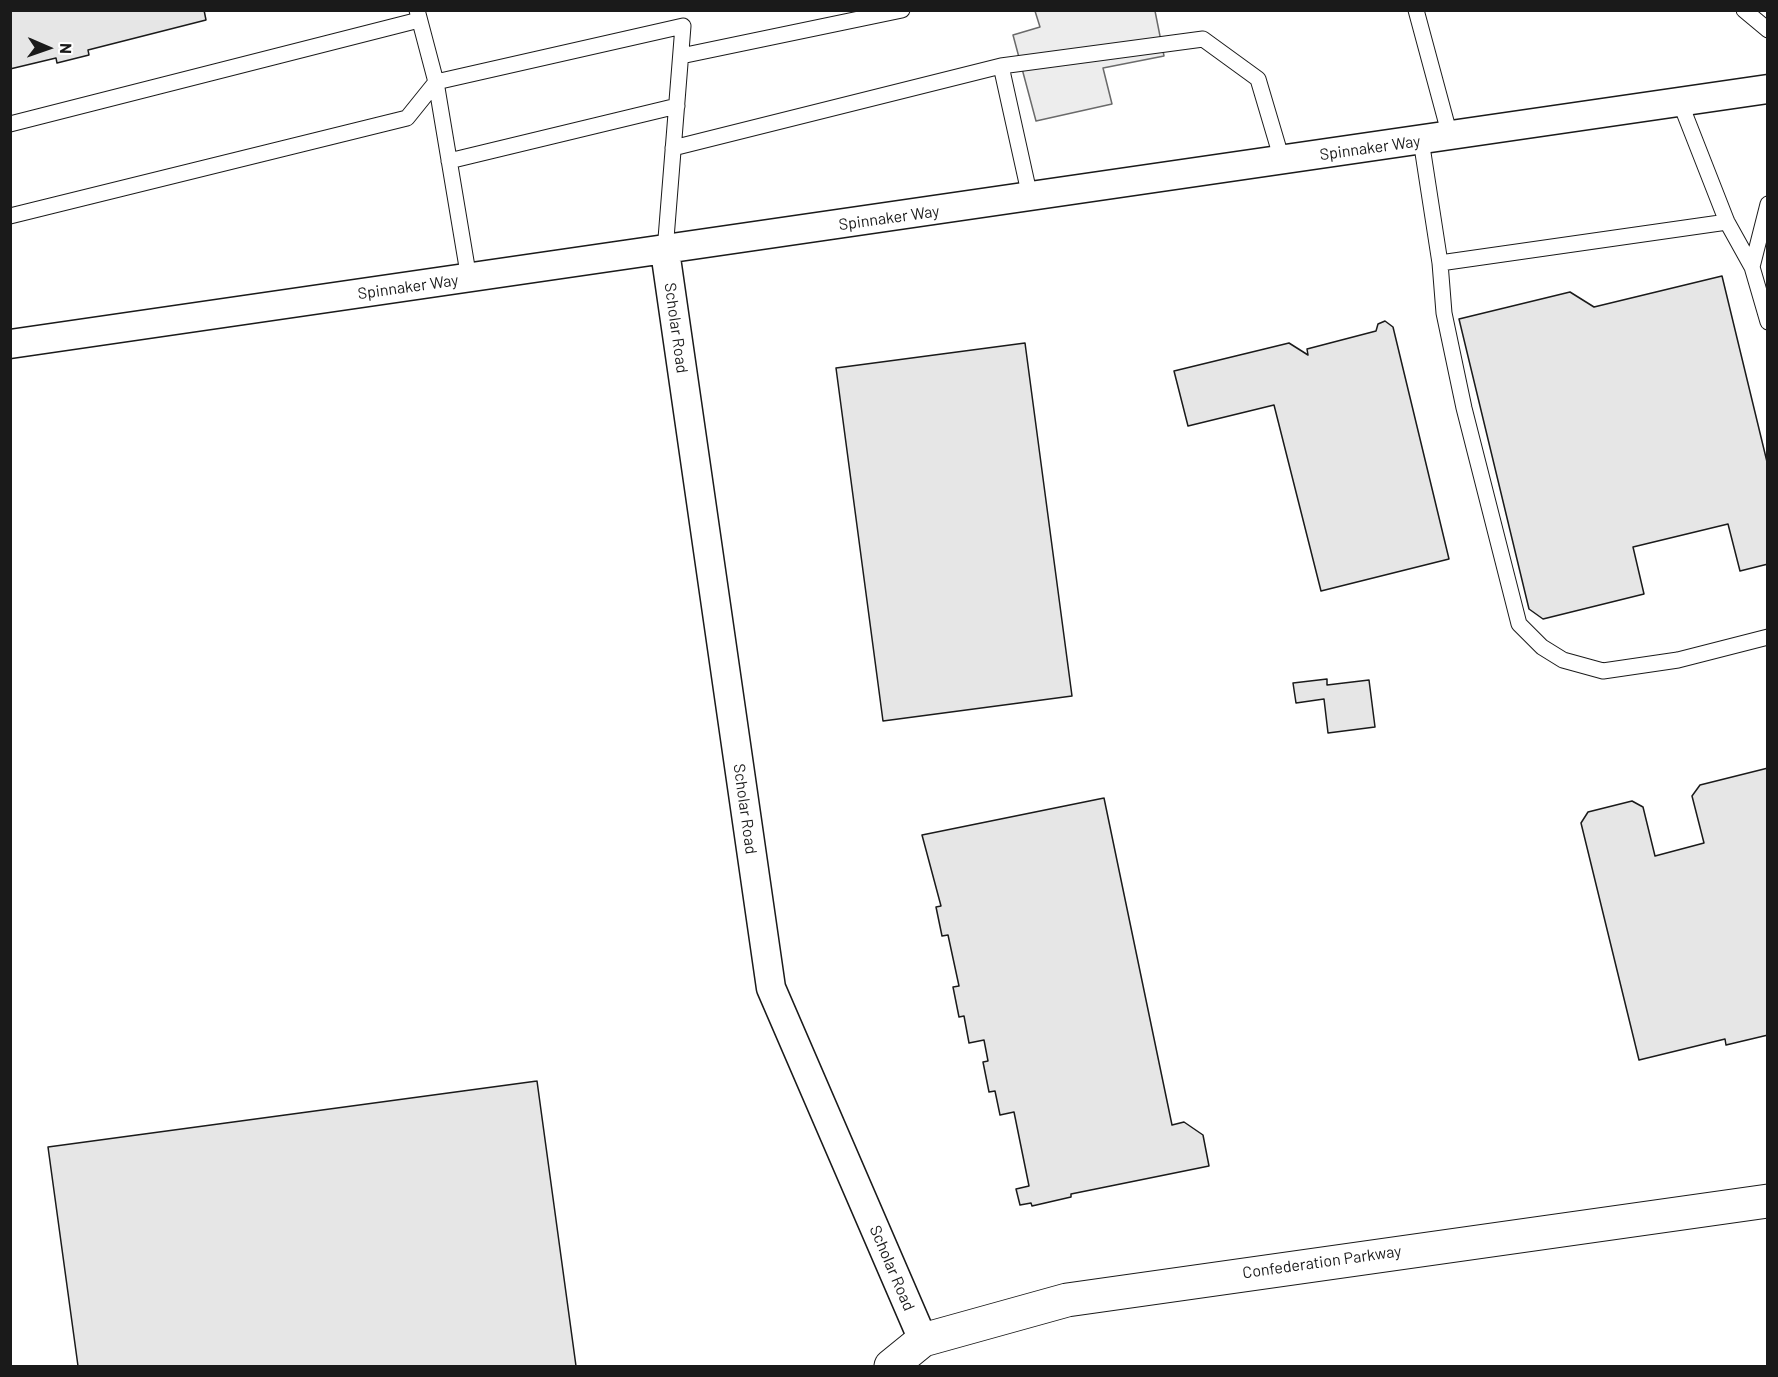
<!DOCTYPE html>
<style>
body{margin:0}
#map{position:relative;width:1778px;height:1377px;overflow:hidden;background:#fff;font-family:Barlow,sans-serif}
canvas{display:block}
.frame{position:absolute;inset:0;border:12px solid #1a1a1a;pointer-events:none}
.north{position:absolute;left:18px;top:18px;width:60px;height:60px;-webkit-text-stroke:4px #fff;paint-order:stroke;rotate:92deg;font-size:16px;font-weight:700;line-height:24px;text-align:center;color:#1a1a1a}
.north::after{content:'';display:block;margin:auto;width:21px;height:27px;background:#1a1a1a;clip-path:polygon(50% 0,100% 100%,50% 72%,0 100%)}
</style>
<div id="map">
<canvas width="1778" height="1377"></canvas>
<div class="frame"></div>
<div class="north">N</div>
</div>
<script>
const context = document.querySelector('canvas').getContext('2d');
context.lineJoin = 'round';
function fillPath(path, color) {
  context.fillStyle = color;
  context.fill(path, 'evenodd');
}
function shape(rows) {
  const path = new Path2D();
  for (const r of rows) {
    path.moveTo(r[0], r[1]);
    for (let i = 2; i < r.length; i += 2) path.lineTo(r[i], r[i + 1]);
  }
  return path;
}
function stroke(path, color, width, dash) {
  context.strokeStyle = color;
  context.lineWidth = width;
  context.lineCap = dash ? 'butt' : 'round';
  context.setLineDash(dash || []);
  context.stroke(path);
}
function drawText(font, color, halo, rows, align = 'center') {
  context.font = font + ' Barlow,sans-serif';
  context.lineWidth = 4.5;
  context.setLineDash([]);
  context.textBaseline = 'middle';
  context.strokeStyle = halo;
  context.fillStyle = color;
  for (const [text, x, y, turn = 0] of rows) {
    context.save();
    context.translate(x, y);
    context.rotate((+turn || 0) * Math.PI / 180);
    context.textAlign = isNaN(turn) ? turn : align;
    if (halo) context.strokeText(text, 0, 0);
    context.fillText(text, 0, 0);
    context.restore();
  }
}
const built = shape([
 [1035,11,1155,11,1164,56,1103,68,1112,104,1036,121,1013,35,1040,27,1035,11]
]);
fillPath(built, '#ededed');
stroke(built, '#6a6a6a', 1.5);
const building = shape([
 [10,10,204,10,206,20,88,50,89,55,57,63,56,58,10,69,10,10],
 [1722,276,1768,466,1768,564,1740,571,1728,524,1633,547,1644,594,1543,619,1529,609,1459,319,1570,292,1594,307,1722,276],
 [1385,321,1393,327,1449,559,1321,591,1274,405,1188,426,1174,371,1289,343,1308,355,1307,349,1376,331,1378,324,1385,321],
 [1025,343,1072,696,883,721,836,368,1025,343],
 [1327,679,1327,685,1369,680,1375,727,1328,733,1324,699,1296,703,1293,683,1327,679],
 [1768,768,1768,1035,1726,1045,1725,1039,1639,1060,1581,823,1588,812,1632,801,1643,807,1655,856,1704,843,1692,796,1700,785,1768,768],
 [1104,798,1172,1125,1184,1122,1203,1135,1209,1166,1071,1194,1071,1197,1032,1206,1031,1203,1020,1205,1016,1189,1029,1186,1014,1112,1000,1115,995,1091,989,1092,983,1062,988,1061,984,1040,969,1043,964,1016,959,1017,953,987,959,986,948,935,942,936,936,907,941,906,922,835,1104,798],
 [537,1081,576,1366,78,1366,48,1147,537,1081]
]);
fillPath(building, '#e6e6e6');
stroke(building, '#1a1a1a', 1.5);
const service = shape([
 [1416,10,1450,136],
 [1744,10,1768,30],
 [681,56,902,10],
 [1001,66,1203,39,1258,79,1282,160],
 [1680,102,1727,222,1752,267,1768,204],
 [10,124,419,20],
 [1421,140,1440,263,1727,222],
 [673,148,1001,66,1030,197],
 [449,161,677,106],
 [10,216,407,118,436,82,417,10],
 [1440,263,1444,313,1464,408,1519,624,1542,647,1563,660,1603,671,1678,660,1768,637],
 [1752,267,1768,322],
 [469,279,436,82,683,26,665,251]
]);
const minor = shape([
 [665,251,771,988,923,1340],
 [10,344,1768,89]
]);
const tertiary = shape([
 [891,1366,923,1340,1067,1300,1768,1201]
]);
stroke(service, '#1a1a1a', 17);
stroke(minor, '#1a1a1a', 31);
stroke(tertiary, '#1a1a1a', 35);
stroke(service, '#fff', 15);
stroke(minor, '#fff', 28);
stroke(tertiary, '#fff', 33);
drawText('16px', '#1a1a1a', '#fff', [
 ["Spinnaker Way",1370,148,-8],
 ["Spinnaker Way",889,218,-8],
 ["Spinnaker Way",408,287,-8],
 ["Scholar Road",676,328,82],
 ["Scholar Road",745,809,82],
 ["Confederation Parkway",1322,1262,-8],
 ["Scholar Road",892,1268,67]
]);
</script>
